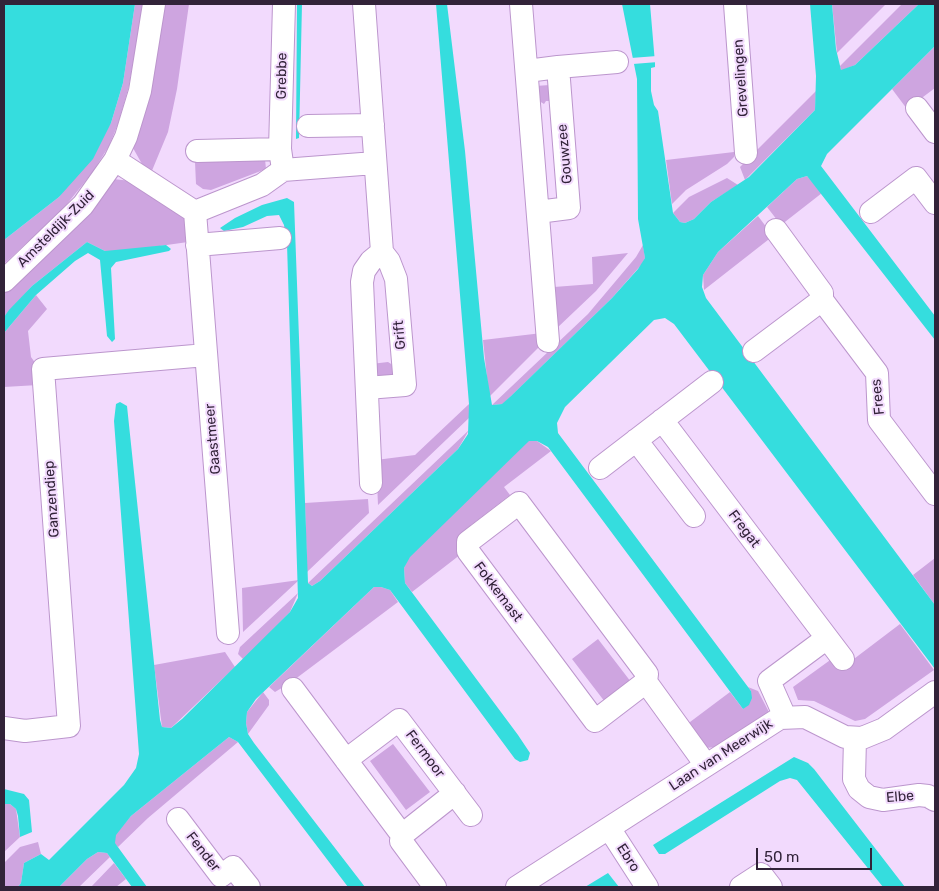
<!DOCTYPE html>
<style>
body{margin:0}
#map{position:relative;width:939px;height:891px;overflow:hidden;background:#f2dafd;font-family:Rubik,sans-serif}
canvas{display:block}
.frame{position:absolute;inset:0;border:5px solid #322339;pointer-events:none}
.scale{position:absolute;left:756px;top:848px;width:116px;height:22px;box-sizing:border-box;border:2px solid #322339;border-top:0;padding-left:6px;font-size:15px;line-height:18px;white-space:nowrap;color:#322339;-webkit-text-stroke:4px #f2dafd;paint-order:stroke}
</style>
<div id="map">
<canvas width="939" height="891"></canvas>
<div class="frame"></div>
<div class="scale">50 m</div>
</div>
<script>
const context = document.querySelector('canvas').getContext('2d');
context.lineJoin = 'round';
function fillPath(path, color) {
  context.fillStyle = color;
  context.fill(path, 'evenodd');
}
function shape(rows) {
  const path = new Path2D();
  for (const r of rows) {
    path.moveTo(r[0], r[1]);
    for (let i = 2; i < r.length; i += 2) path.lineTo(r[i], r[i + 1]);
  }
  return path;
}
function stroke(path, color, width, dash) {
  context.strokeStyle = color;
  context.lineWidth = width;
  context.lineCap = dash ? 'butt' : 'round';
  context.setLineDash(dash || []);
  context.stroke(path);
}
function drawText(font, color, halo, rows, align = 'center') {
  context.font = font + ' Rubik,sans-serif';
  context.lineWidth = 4;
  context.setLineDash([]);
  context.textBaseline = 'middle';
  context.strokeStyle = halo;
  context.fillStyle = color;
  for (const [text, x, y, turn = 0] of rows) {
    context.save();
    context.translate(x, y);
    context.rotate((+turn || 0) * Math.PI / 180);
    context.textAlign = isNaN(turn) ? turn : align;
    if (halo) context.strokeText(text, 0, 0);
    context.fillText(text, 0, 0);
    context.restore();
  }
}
fillPath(shape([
 [135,4,143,4,129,86,118,124,109,146,92,173,63,209,4,264,4,240,59,197,111,123,123,83],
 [160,4,189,4,177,89,168,132,151,173,142,164,133,148],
 [832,4,886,4,837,53],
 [902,4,919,4,855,65,841,71,840,66],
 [935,46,935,88,907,109,892,89],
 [550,85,553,101,546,101,544,104,536,99,535,86],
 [816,91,815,110,745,180,740,167],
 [734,152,734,157,727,164,686,190,672,204,666,160],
 [265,159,266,169,211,190,203,189,196,184,195,162],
 [807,176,822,193,781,225,767,207,797,179],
 [727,178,738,185,711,202,694,219,685,223,680,222,673,213,689,197],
 [113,179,131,181,185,213,188,242,117,252,105,251,87,242,32,286,4,317,4,293],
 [758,216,773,236,704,290,703,275,718,252],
 [643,245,645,258,642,264,612,298,503,404,492,405,588,314,636,257],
 [628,253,596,291,556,329,554,287,593,284,592,257],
 [36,295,47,309,28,331,31,357,36,364,38,385,4,387,4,333],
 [542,333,543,343,489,397,483,340],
 [388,362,399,369,399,375,378,382,371,364],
 [469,404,470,417,378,505,376,460,415,455],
 [469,430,458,449,320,581,312,586,308,583],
 [528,441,537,441,551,451,504,487,510,495,471,525,477,533,465,551,412,592,405,583,404,568,409,557],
 [368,499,369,513,307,572,305,503],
 [935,558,935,605,913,575],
 [299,580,243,632,242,588],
 [374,587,381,587,390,590,398,602,290,683,275,692,269,687],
 [298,593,290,612,244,660,238,654,240,647],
 [900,624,934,670,865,719,855,721,814,701,798,700,793,687,833,658,842,668],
 [598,639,631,682,605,702,572,659],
 [225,652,235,667,171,728,162,727,154,665],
 [748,687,758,691,770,714,719,747,704,748,686,725,730,692,743,709,751,691],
 [263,692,269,700,269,705,248,734,246,723,247,712],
 [229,737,238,742,148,818,118,847,114,843,115,835,131,816],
 [393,744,430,792,406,810,370,761],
 [4,804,10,804,16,809,20,837,4,852],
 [38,842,41,854,24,863,21,883,18,887,4,887,4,863,20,847],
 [98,852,107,853,110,857,79,887,59,887,87,859],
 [114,863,126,879,116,887,91,887]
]), '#cea5e0');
fillPath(shape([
 [4,4,135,4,123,83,111,123,93,159,59,197,4,240],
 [297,4,302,4,299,138,296,139],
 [436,4,447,4,465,151,484,358,492,405,502,404,511,396,612,298,638,269,645,258,638,219,637,79,622,4,650,4,655,63,655,67,651,68,651,91,654,105,658,111,673,213,680,222,685,223,694,219,711,202,749,177,815,110,816,76,810,4,832,4,836,49,841,70,855,65,919,4,935,4,935,46,827,154,821,166,935,316,935,340,807,176,797,179,718,252,703,275,702,287,706,298,935,605,935,669,674,324,665,318,654,320,565,407,557,423,558,433,751,691,752,698,749,705,743,709,548,447,537,441,529,441,410,557,404,568,405,583,518,735,530,753,528,760,520,762,515,759,390,590,381,587,374,587,256,699,247,712,246,723,248,734,254,743,365,887,348,887,238,742,229,737,131,816,116,835,115,843,147,887,132,887,107,853,98,852,87,859,59,887,18,887,21,883,24,863,41,854,49,860,124,785,136,768,139,754,114,421,116,404,120,402,127,406,160,720,162,727,171,728,182,719,290,612,298,598,287,244,284,225,279,215,267,216,243,227,224,231,220,228,235,218,262,205,287,198,294,202,308,583,312,586,320,581,458,449,468,434,469,404],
 [87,242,105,251,166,245,171,249,169,251,116,262,111,268,115,339,112,342,107,336,100,260,88,253,75,261,36,295,4,333,4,317,9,310,32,286],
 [794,757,808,763,814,769,905,887,883,887,797,780,790,778,780,781,665,854,659,854,653,845],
 [4,789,24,794,29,800,32,832,20,837,18,816,16,809,10,804,4,804],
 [608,873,619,887,585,887]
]), '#35ddde');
fillPath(shape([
 [657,56,658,62,633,64,631,58]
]), '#f2dafd');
const minor = shape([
 [364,4,382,252,389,261,396,279,405,385,367,388],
 [521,4,548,341],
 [735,4,746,153],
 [558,67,617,62],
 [527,71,558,67,569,208,538,212],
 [917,108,935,132],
 [308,126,373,125],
 [197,151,280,149],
 [115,160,195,212],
 [283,170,280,149,284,4],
 [195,212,228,633],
 [195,212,262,185,283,170,375,163],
 [871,212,916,178,935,203],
 [776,230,822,293,822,300,877,373,879,420,935,494],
 [197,245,280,238],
 [4,281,83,205,115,160,126,137,140,91,154,4],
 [754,351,822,300],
 [662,420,843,659],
 [636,440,694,516],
 [600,468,712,382],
 [371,483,362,282,364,271,371,261,382,252],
 [519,503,647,674,646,682,595,721,468,551,468,542,519,503],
 [646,682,706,765],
 [293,689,402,835],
 [785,717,769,681,827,638],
 [4,728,25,731,69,726,43,369,206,355],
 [855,739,854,779,859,789,869,797,883,800,919,795,928,796,935,800],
 [346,760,399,720,471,815],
 [178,819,221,876,233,867,249,887],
 [609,828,647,887],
 [435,887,401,841,402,835,455,793],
 [517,887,780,718,805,717,845,737,862,738,884,729,935,692],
 [741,887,761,874,771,887]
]);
stroke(minor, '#bc96cd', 24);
stroke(minor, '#fff', 22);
drawText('14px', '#322339', '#f2dafd', [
 ["Grebbe",282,76,-89],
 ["Grevelingen",741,78,-94],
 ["Gouwzee",565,154,-95],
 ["Amsteldijk-Zuid",56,229,-45],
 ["Grift",400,335,-95],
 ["Frees",878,397,-96],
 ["Gaastmeer",213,439,-95],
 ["Ganzendiep",52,499,-94],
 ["Fregat",744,529,53],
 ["Fokkemast",498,592,53],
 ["Fermoor",425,754,53],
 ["Laan van Meerwijk",721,755,-33],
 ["Elbe",900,797,-5],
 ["Fender",203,852,52],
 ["Ebro",628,858,57]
]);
</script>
